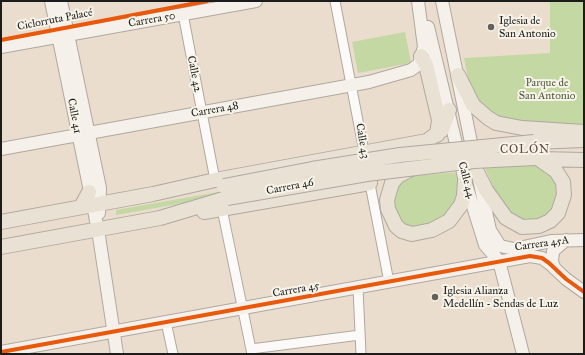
<!DOCTYPE html>
<meta charset="utf-8">
<style>
body{margin:0}
#map{position:relative;width:585px;height:355px;overflow:hidden;background:#eaddce;font-family:"IM FELL Great Primer",serif}
canvas{display:block}
.frame{position:absolute;inset:0;border:2px solid #1c1c1c;pointer-events:none}
</style>
<div id="map">
<canvas width="585" height="355"></canvas>
<div class="frame"></div>
</div>
<script>
const context = document.querySelector('canvas').getContext('2d');
context.lineJoin = 'round';
function fillPath(path, color) {
  context.fillStyle = color;
  context.fill(path, 'evenodd');
}
function shape(rows) {
  const path = new Path2D();
  for (const r of rows) {
    path.moveTo(r[0], r[1]);
    for (let i = 2; i < r.length; i += 2) path.lineTo(r[i], r[i + 1]);
  }
  return path;
}
function stroke(path, color, width, dash) {
  context.strokeStyle = color;
  context.lineWidth = width;
  context.lineCap = dash ? 'butt' : 'round';
  context.setLineDash(dash || []);
  context.stroke(path);
}
function drawText(font, color, halo, rows, align = 'center') {
  context.font = font + ' "IM FELL Great Primer",serif';
  context.lineWidth = 4;
  context.setLineDash([]);
  context.textBaseline = 'middle';
  context.strokeStyle = halo;
  context.fillStyle = color;
  for (const [text, x, y, turn = 0] of rows) {
    context.save();
    context.translate(x, y);
    context.rotate((+turn || 0) * Math.PI / 180);
    context.textAlign = isNaN(turn) ? turn : align;
    if (halo) context.strokeText(text, 0, 0);
    context.fillText(text, 0, 0);
    context.restore();
  }
}
fillPath(shape([
 [550,1,584,1,584,128,507,119,492,113,478,100,469,84,464,58,550,53],
 [405,32,411,63,358,73,352,42],
 [528,165,538,166,546,169,560,186,558,209,526,227,502,207,485,168],
 [348,169,349,174,116,215,116,210],
 [461,172,457,200,441,220,421,231,397,225,392,192,397,183,412,176]
]), '#c4d8a4');
const street = shape([
 [335,1,365,157],
 [183,14,215,180],
 [369,179,389,282],
 [222,209,252,354],
 [358,288,361,354],
 [166,322,173,354],
 [251,349,360,335]
]);
const secondary = shape([
 [51,1,98,230,117,354],
 [61,1,100,188,99,213],
 [442,1,474,157],
 [428,27,465,181,485,245,499,261,523,354],
 [1,47,256,1],
 [1,149,369,82,411,70,419,64,424,47,418,1],
 [479,179,490,230,500,246,514,249,551,241,584,240],
 [555,269,552,262,553,251,566,240],
 [1,352,530,256,542,258,549,263,566,279,584,292]
]);
const primary = shape([
 [421,56,426,65,439,120,437,135],
 [458,75,473,105,488,118,496,123,522,128,584,132],
 [534,142,584,140],
 [540,159,584,160],
 [413,168,398,176,392,183,387,200,388,209,396,226,402,231,412,234,432,230,449,221,461,205,464,196,465,181],
 [477,172,486,190,506,218,522,227,539,226,550,221,558,213,564,195,563,182,556,171,539,159],
 [81,207,89,192],
 [204,212,370,183],
 [1,222,153,194,215,180,427,141,442,130,449,110],
 [1,247,160,218,227,198]
]);
stroke(street, '#b0a89f', 11);
stroke(secondary, '#b0a89f', 14);
stroke(primary, '#b0a89f', 16);
stroke(street, '#fcfaf8', 9);
stroke(secondary, '#f5f0e9', 12);
stroke(primary, '#eae1d5', 14);
const primaryBridge = shape([
 [224,186,312,169,400,155,534,142],
 [227,198,367,174,474,161,535,158]
]);
stroke(primaryBridge, '#b0a89f', 16, []);
stroke(primaryBridge, '#eae1d5', 14);
stroke(shape([
 [1,40,207,1],
 [1,352,530,256,542,258,549,263,566,279,584,292]
]), '#e8590c', 4);
for (const [x, y, r, color] of [
 [491,27,4,"#64605a"],
 [435,297,4,"#64605a"]
]) {
  const dot = new Path2D();
  dot.arc(x, y, r, 0, 2 * Math.PI);
  context.fillStyle = color;
  context.fill(dot);
  stroke(dot, '#f7f3e8', 1.5);
}
drawText('11px', '#1c1c1c', '#f7f3e8', [
 ["Ciclorruta Palacé",55,20,-11],
 ["Carrera 50",152,20,-10],
 ["Calle 42",194,74,79],
 ["Carrera 48",215,110,-10],
 ["Calle 41",74,116,79],
 ["Calle 43",362,141,80],
 ["Calle 44",466,180,75],
 ["Carrera 46",290,187,-11],
 ["Carrera 45A",542,244,-8],
 ["Carrera 45",296,290,-10]
]);
drawText('11px', '#1c1c1c', '#f7f3e8', [
 ["Iglesia de",499,21],
 ["San Antonio",499,34],
 ["Iglesia Alianza",443,291],
 ["Medellín - Sendas de Luz",443,304]
], 'left');
drawText('11px', '#4c5c3f', '#f7f3e8', [
 ["Parque de",547,83],
 ["San Antonio",547,96]
]);
context.letterSpacing = '1px';
drawText('12px', '#634943', '#f7f3e8', [
 ["COLÓN",525,150]
]);
context.letterSpacing = '0px';
</script>
